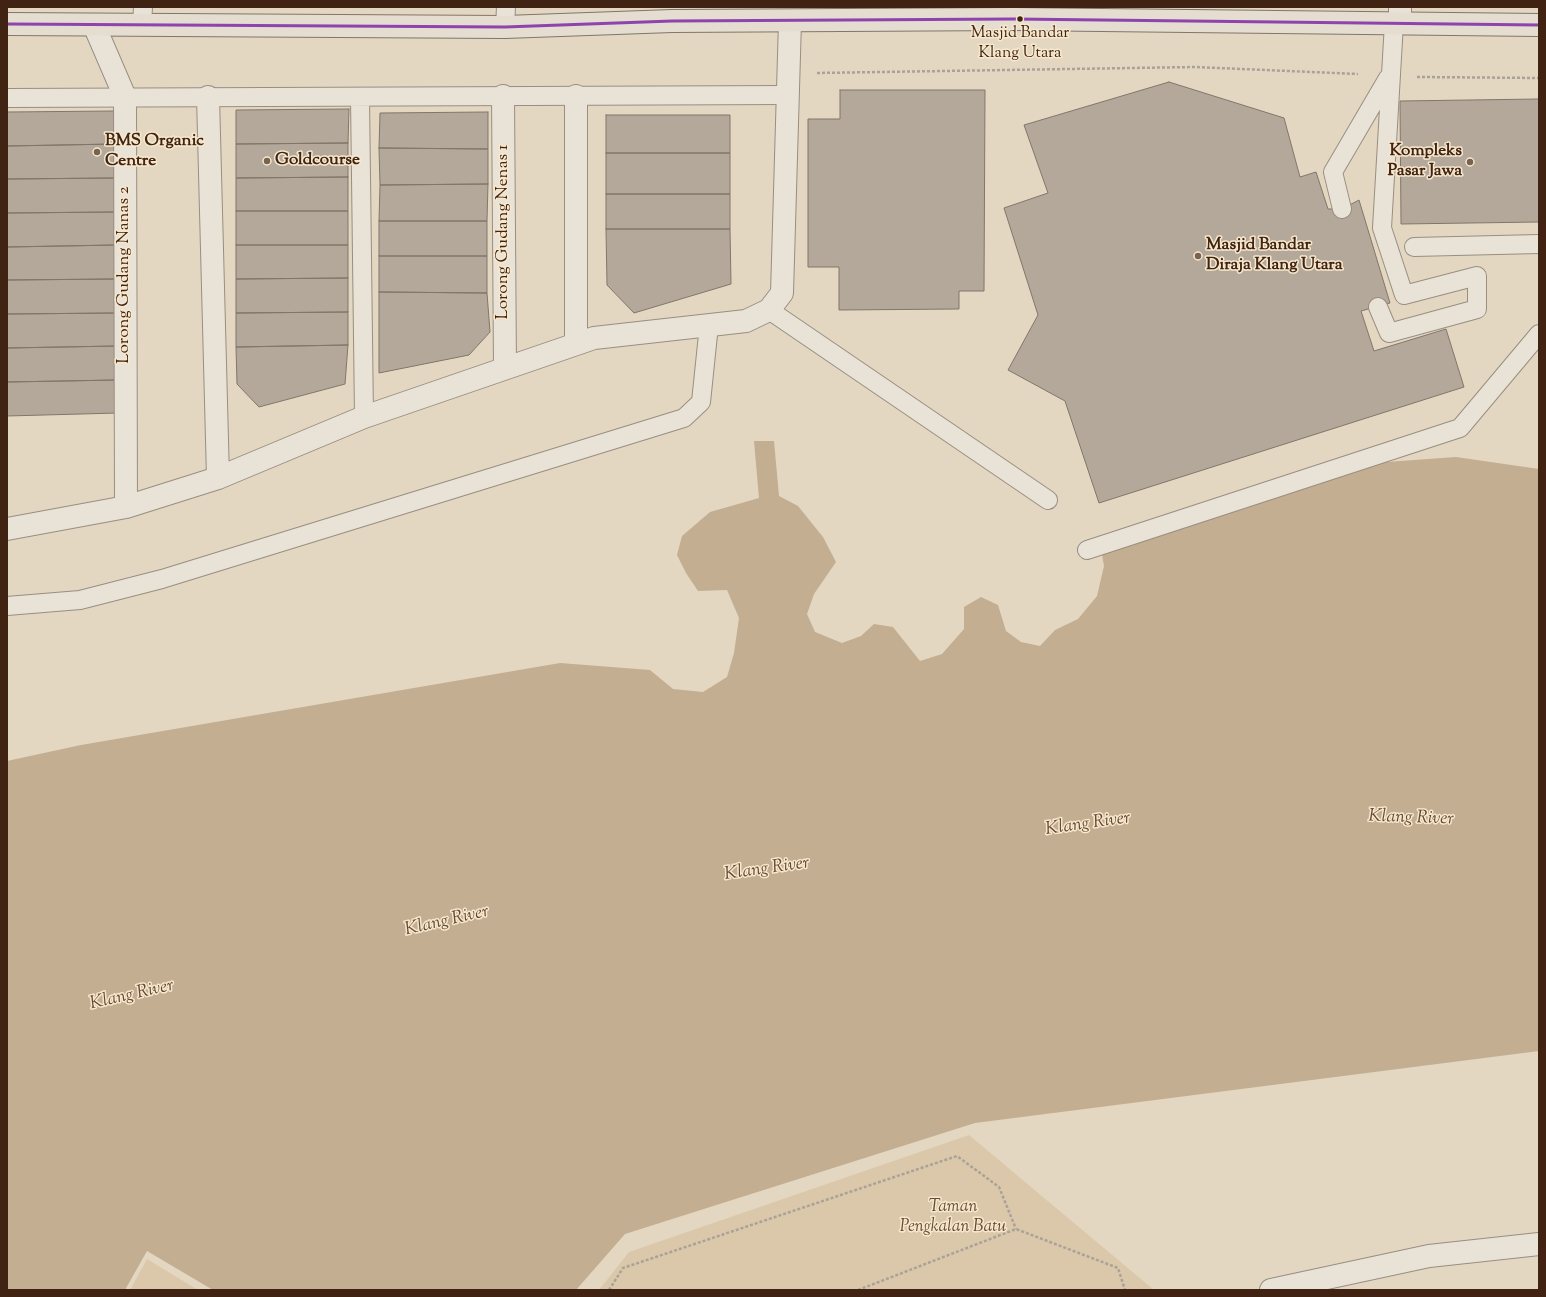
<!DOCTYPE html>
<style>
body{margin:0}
#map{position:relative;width:1546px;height:1297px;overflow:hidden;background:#e3d7c1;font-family:"Sorts Mill Goudy",serif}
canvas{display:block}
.frame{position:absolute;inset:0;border:8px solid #402313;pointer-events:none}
</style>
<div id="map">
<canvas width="1546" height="1297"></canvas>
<div class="frame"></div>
</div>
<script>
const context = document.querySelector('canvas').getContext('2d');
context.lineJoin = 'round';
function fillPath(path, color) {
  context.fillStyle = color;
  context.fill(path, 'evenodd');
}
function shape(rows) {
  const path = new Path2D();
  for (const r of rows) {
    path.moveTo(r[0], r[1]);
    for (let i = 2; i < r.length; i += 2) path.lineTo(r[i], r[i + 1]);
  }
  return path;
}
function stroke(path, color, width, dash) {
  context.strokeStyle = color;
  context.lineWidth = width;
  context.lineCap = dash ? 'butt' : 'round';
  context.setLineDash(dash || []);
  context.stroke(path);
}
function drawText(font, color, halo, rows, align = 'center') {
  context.font = font + ' "Sorts Mill Goudy",serif';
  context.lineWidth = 3;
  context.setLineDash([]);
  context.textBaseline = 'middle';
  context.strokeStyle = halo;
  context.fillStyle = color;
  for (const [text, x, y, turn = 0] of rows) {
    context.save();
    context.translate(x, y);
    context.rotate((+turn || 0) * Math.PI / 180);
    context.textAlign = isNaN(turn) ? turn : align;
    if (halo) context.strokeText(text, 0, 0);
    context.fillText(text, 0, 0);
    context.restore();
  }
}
fillPath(shape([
 [969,1135,1154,1290,599,1290,629,1252],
 [147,1259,198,1290,130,1290]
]), '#dbc8aa');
fillPath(shape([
 [754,441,774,441,779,496,798,506,823,537,836,562,814,594,807,614,815,632,842,643,861,636,874,624,893,627,920,661,942,654,964,629,964,607,981,597,998,605,1006,631,1021,642,1040,646,1055,630,1078,619,1097,596,1104,566,1101,549,1235,508,1386,462,1456,457,1539,469,1539,1051,975,1123,625,1234,576,1290,213,1290,147,1251,125,1290,7,1290,7,761,81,745,560,663,650,670,673,689,703,692,727,677,734,653,739,618,727,590,698,591,686,573,677,555,682,536,710,512,759,498]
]), '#c3ae91');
const building = shape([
 [1169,82,1284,118,1300,177,1316,172,1328,209,1342,209,1359,200,1390,303,1361,311,1374,351,1446,329,1464,387,1099,503,1065,401,1008,370,1038,315,1004,208,1048,193,1024,125,1169,82],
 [840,90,985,90,984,291,959,291,959,309,839,310,839,267,808,267,808,119,840,119,840,90],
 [1539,99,1539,222,1401,224,1400,101,1539,99],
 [349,109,348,143,236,144,236,110,349,109],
 [114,111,115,144,7,146,7,112,114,111],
 [488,112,488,149,379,148,380,113,488,112],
 [606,115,730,115,730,153,606,153,606,115],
 [348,143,348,177,236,178,236,144,348,143],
 [115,144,115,178,7,179,7,146,115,144],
 [379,148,488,149,488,184,380,185,379,148],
 [606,153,730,153,730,194,606,194,606,153],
 [348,177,348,211,236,211,236,178,348,177],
 [115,178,115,212,7,213,7,179,115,178],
 [488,184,487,221,379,221,380,185,488,184],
 [606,194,730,194,730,229,606,229,606,194],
 [236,211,348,211,348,245,236,245,236,211],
 [115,212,116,245,7,247,7,213,115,212],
 [379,221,487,221,487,256,379,256,379,221],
 [606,229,730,229,731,284,634,313,607,285,606,229],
 [116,245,116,279,7,280,7,247,116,245],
 [236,245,348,245,348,278,236,279,236,245],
 [379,256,487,256,487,293,379,292,379,256],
 [348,278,348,312,236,313,236,279,348,278],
 [116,279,116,313,7,314,7,280,116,279],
 [379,292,487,293,490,332,469,355,379,373,379,292],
 [348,312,348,345,236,347,236,313,348,312],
 [116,313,117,346,7,348,7,314,116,313],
 [348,345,345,384,259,407,237,384,236,347,348,345],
 [117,346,117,380,7,382,7,348,117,346],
 [117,380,118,413,7,416,7,382,117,380]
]);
fillPath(building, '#b3a899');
stroke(building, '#81766a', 1);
const service = shape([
 [142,25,143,7],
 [505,27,506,7],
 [360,97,364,417],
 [7,98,788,95],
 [1342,209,1333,172,1388,78],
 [1414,247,1539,244],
 [1378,307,1389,333,1477,309,1477,276,1404,295,1382,228,1394,23],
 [769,310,1048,500],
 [1087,550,1460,428,1539,334],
 [7,606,80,600,162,579,684,418,701,402,709,325]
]);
const minor = shape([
 [1400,23,1400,7],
 [94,25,125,97,126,507],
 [503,96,505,368],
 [576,96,576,344],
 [208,97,218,478],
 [7,529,126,507,218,478,364,417,594,338,746,321,769,310,782,293,790,21],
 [1271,1290,1429,1256,1539,1244]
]);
const trunk = shape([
 [7,24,505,27,672,21,1014,19,1539,25]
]);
stroke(service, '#998e80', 20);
stroke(minor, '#998e80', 24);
stroke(trunk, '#81766a', 24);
stroke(shape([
 [817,73,1195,67,1358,74],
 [1417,77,1539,78],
 [609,1290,623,1268,957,1156,999,1187,1016,1229],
 [858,1290,1016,1229,1118,1268,1125,1290]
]), '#aaa298', 2.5, [3, 2]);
stroke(service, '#e8e2d7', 18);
stroke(minor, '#e8e2d7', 22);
stroke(trunk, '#e4ddd0', 22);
stroke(shape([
 [7,24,505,27,672,21,1014,19,1539,25]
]), '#8e44ad', 3);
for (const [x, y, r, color] of [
 [1020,19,3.5,"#402313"],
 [97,152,4,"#796250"],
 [267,161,4,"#796250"],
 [1470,162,4,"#796250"],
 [1198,256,4,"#796250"]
]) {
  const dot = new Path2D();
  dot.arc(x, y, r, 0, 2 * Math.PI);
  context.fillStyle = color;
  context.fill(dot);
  stroke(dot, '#f7e8cd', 1.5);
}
drawText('16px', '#402313', '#f7e8cd', [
 ["Masjid Bandar",1020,34],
 ["Klang Utara",1020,54]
]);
drawText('bold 17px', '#402313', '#f7e8cd', [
 ["BMS Organic",105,142],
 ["Centre",105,162],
 ["Kompleks",1462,152,"right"],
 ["Pasar Jawa",1462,172,"right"],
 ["Goldcourse",275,161],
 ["Masjid Bandar",1206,246],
 ["Diraja Klang Utara",1206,266]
], 'left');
drawText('17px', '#402313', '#f7e8cd', [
 ["Lorong Gudang Nenas 1",504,232,-90],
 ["Lorong Gudang Nanas 2",125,275,-90]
]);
drawText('italic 17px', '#654934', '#f7e8cd', [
 ["Taman",953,1208],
 ["Pengkalan Batu",953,1228]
]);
drawText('italic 18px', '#634732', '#f7e8cd', [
 ["Klang River",1411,819,2],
 ["Klang River",1088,825,-8],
 ["Klang River",767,870,-8],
 ["Klang River",447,922,-13],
 ["Klang River",132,996,-13]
]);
</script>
